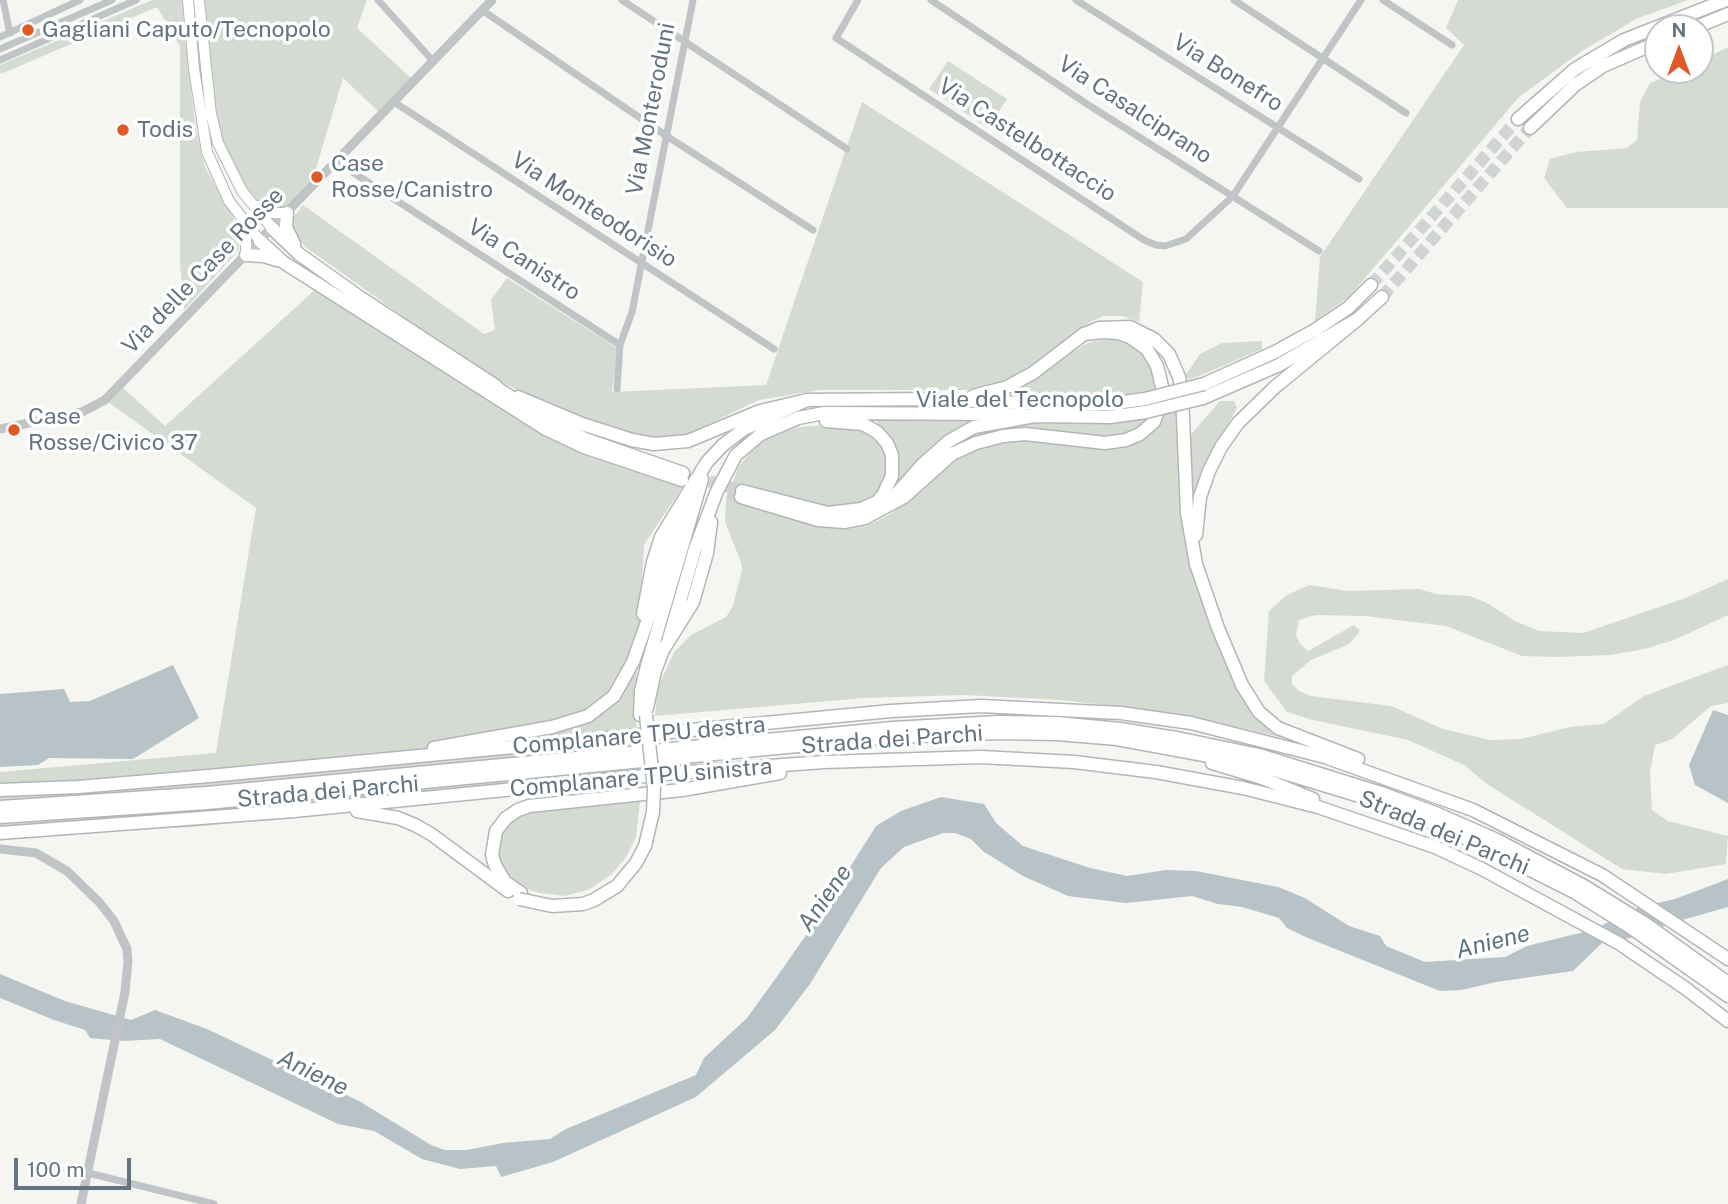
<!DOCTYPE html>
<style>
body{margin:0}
#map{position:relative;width:1728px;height:1204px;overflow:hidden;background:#f5f5f1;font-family:"Public Sans",sans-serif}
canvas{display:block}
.north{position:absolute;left:1644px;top:14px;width:70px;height:70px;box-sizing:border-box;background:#fff;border:2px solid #c1c7cd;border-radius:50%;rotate:0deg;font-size:19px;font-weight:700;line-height:28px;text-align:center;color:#647381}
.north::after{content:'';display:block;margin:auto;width:24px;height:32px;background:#df5827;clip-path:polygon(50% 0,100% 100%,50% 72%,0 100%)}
.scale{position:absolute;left:14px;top:1158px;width:117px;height:32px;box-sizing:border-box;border:4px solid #647381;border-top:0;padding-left:9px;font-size:21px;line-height:24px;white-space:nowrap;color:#647381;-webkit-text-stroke:5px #fff;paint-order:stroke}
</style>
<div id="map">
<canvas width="1728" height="1204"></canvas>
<div class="north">N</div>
<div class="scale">100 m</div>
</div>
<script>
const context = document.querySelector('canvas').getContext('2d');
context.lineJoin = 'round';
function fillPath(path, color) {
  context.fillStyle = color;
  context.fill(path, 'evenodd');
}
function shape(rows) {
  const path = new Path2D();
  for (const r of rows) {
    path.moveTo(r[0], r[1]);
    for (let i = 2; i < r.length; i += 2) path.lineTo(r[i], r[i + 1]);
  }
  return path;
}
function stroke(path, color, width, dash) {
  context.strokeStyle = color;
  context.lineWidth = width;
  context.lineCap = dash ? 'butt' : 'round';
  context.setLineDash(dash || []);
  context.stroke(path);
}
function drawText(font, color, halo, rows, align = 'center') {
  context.font = font + ' "Public Sans",sans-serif';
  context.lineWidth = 7;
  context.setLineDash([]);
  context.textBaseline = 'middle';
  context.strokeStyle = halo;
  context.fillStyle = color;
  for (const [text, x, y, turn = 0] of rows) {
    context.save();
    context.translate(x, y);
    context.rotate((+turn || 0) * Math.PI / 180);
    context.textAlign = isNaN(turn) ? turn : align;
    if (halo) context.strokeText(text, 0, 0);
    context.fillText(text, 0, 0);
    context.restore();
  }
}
fillPath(shape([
 [152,0,182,0,195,125,205,167,239,228,239,250,184,310,180,263,180,46,157,7,1,74,0,72,0,65],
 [199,0,367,0,357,28,414,81,382,115,343,78,310,189,272,228,246,196,218,143],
 [1458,0,1688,0,1636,19,1582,51,1519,97,1349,297,1315,321,1320,257,1464,45,1446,28],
 [1728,47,1728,208,1567,208,1544,178,1550,159,1576,152,1627,148,1637,140,1640,102,1650,83,1682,70,1700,70,1700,61],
 [948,61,1007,99,988,128,929,89],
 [862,102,1143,282,1139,322,1123,316,1103,316,1085,325,1022,372,1006,380,966,390,820,390,759,400,688,434,654,438,583,421,537,401,471,365,304,246,293,230,293,218,303,205,484,334,495,330,491,300,507,278,617,348,612,392,766,385],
 [317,288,582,451,683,486,644,545,635,702,640,783,192,827,0,837,0,772,216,753,256,508,108,402,122,387,165,426],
 [1113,339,1129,343,1147,356,1160,389,1116,396,1000,396,1031,380,1084,345,1093,341],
 [1262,341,1262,349,1204,374,1190,379,1185,376,1200,354,1222,343],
 [1220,401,1234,401,1237,408,1215,447,1191,519,1188,438],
 [1179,411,1185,542,1189,558,1237,687,1253,713,1283,738,1209,720,1122,707,1061,700,965,695,864,698,655,716,657,689,674,652,691,635,726,617,733,606,742,570,741,562,725,522,726,499,739,466,750,453,767,439,798,427,838,424,869,432,882,445,888,459,885,485,870,501,843,508,739,502,806,523,839,529,873,523,892,513,965,453,1003,440,1141,439,1158,427,1164,415],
 [878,418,975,419,961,426,939,442,892,492,896,481,898,457,890,435,877,424],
 [1149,418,1138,429,1118,435,1095,436,1028,429,984,434,931,462,951,445,974,431,1025,422],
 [1728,579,1728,615,1674,640,1644,649,1610,655,1558,657,1522,656,1446,626,1365,616,1316,615,1299,620,1296,635,1300,644,1308,651,1354,625,1360,631,1349,644,1311,660,1292,676,1292,684,1299,691,1311,696,1391,706,1443,729,1490,740,1521,739,1570,727,1604,724,1644,696,1728,665,1728,703,1711,706,1672,739,1655,745,1650,772,1652,810,1668,821,1728,836,1726,864,1666,874,1622,869,1487,784,1464,765,1408,740,1313,720,1287,712,1264,681,1269,611,1287,595,1309,585,1349,591,1419,589,1436,594,1470,596,1485,602,1515,621,1539,631,1583,633,1683,599],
 [640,801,636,837,627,856,612,874,588,890,565,896,540,893,526,889,514,881,501,866,497,849,499,836,515,816,538,808]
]), '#d5dbd2');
fillPath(shape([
 [173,665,199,718,133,759,49,758,38,765,0,767,0,694,64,689,70,702,90,701],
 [1713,710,1728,715,1728,803,1695,785,1689,765],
 [941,797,984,804,996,823,1023,846,1090,868,1127,876,1166,870,1196,871,1278,887,1305,898,1349,926,1380,936,1386,946,1425,962,1505,957,1527,946,1592,930,1640,907,1675,899,1728,879,1728,907,1668,924,1641,936,1602,943,1573,971,1496,982,1461,990,1440,991,1308,938,1287,928,1279,918,1242,907,1218,904,1192,896,1126,903,1068,896,1023,876,984,852,971,839,955,833,943,833,904,847,881,868,810,984,775,1030,696,1097,553,1162,501,1177,496,1166,460,1169,422,1159,374,1131,338,1124,160,1039,123,1041,90,1038,85,1030,54,1020,0,998,0,974,65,1001,131,1020,155,1010,207,1029,359,1101,431,1145,445,1150,467,1150,503,1143,550,1139,566,1129,696,1075,704,1058,747,1018,776,978,818,918,876,826,901,811]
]), '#b7c3c7');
stroke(shape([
 [1371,285,1518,119],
 [1382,297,1530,128],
 [693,483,741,497]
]), '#d1d4d5', 12, [12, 6]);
stroke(shape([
 [692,476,742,491]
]), '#d1d4d5', 12, [12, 6]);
const secondary = shape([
 [188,0,194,69,207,152,229,201,260,241],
 [199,0,211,114,218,143,242,191,272,228],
 [257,206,270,213,287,213],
 [246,226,246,255]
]);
const trunk = shape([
 [1694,28,1728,14],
 [1518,119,1575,69,1624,40,1726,0],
 [1530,128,1575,85,1603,66,1658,42],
 [287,213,286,227,294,244],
 [272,228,299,254,358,296,496,386],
 [260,241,283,262,544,428,584,447,682,480],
 [246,255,264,256,277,260],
 [1204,384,1275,352,1315,330,1348,308,1371,285],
 [518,397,582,424,632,440,654,444,688,441,760,411,807,400,930,399,1064,405,1109,404,1145,399],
 [1203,398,1279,365,1358,319,1382,297],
 [741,497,818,520,844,522,865,518,904,497,952,454,976,443,1003,436,1025,434,1105,443,1126,440,1140,434,1154,422,1164,395,1157,366,1147,349,1130,337,1119,333,1102,332,1084,334,1033,373,1007,387,973,396],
 [892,499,923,464,949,441,974,427,1035,416,1110,417,1146,412]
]);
const motorway = shape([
 [1084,334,1099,328,1130,327,1154,339,1169,354,1179,377,1182,394,1187,513,1196,564,1218,628,1242,685,1259,712,1278,728,1358,759],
 [488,382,546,420,585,439,683,473],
 [742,491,828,513,861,509,877,502,883,495,892,476,892,455,887,443,877,432,863,424,826,421],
 [1196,535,1200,497,1209,471,1221,447,1238,423,1275,387,1358,319],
 [643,614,653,562,661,537,707,462,723,445,744,429,807,400],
 [668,642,695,549,717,491,736,455,761,434,798,418,824,413,996,414,1035,416],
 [647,708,655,671,663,650,693,602,707,553,711,522],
 [640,715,641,691,647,666,702,479],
 [434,748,552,727,588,716,614,696,633,662,656,596,683,501],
 [1212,763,1262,778,1313,799],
 [0,790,78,787,209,776,891,711,981,706,1121,713,1191,723,1325,757,1473,810,1602,875,1728,959],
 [0,807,207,793,893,728,998,722,1057,723,1120,729,1182,739,1259,755,1381,793,1438,814,1497,840,1584,886,1646,924,1728,983],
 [357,811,398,818,415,825,431,834,508,891],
 [0,817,207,803,891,737,999,733,1057,734,1117,739,1258,765,1379,802,1434,824,1485,847,1574,892,1633,929,1728,996],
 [0,833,294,811,675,773,824,762,981,757,1074,762,1156,772,1243,788,1318,807,1435,847,1482,869,1620,944,1685,988,1728,1021],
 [521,893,505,882,495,865,492,855,496,831,506,818,518,810,529,806,682,790,780,773]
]);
stroke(secondary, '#b2b7bb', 12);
stroke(trunk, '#b3b6b9', 15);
stroke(motorway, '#b3b6b9', 15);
stroke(shape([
 [3,0,10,33],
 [378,0,433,61],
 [622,0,847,149],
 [858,0,836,38,1144,240,1156,245,1165,246,1186,239,1233,196,1361,0],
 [931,0,1087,104,1319,251],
 [1076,0,1359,179],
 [1234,0,1406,113],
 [1383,0,1452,45],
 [482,10,665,135,813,230],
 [0,37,80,0],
 [0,49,112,0],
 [0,60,136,0],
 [394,102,774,349],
 [337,162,620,345],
 [617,389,620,345,632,312,693,0],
 [88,1173,214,1204]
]), '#c0c4c7', 7);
stroke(shape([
 [0,429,82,412,105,400,492,0],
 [0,849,36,853,67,871,99,902,114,921,127,949,128,962,125,992,81,1204]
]), '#c0c4c7', 9);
stroke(secondary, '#fff', 10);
stroke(trunk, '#fff', 12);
stroke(motorway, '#fff', 12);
const trunkBridge = shape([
 [1145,399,1204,384],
 [1146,412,1203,398]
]);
const motorwayBridge = shape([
 [519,899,552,906,583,904,594,900,617,886,636,863,645,846,653,812,654,788,646,715]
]);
stroke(trunkBridge, '#b3b6b9', 15, []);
stroke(motorwayBridge, '#b3b6b9', 15, []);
stroke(trunkBridge, '#fff', 12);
stroke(motorwayBridge, '#fff', 12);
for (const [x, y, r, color] of [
 [28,30,7,"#df5827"],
 [123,130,7,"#df5827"],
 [317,177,7,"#df5827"],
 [14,430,7,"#df5827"]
]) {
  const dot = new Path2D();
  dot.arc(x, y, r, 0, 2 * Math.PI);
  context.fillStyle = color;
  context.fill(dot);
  stroke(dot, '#fff', 2.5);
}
drawText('23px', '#647381', '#fff', [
 ["Gagliani Caputo/Tecnopolo",42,30],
 ["Todis",137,130],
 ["Case",331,164],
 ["Rosse/Canistro",331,190],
 ["Case",28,417],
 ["Rosse/Civico 37",28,443]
], 'left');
drawText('23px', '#647381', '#fff', [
 ["Via Bonefro",1228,73,32],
 ["Via Monteroduni",651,109,-79],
 ["Via Casalciprano",1135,110,33],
 ["Via Castelbottaccio",1027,140,33],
 ["Via Monteodorisio",594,210,33],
 ["Via Canistro",524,260,33],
 ["Via delle Case Rosse",203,271,-46],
 ["Viale del Tecnopolo",1020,400],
 ["Complanare TPU destra",639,736,-5],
 ["Strada dei Parchi",892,740,-4],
 ["Complanare TPU sinistra",641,778,-5],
 ["Strada dei Parchi",328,792,-5],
 ["Strada dei Parchi",1444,833,23]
]);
drawText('italic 24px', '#60757f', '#fff', [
 ["Aniene",825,898,-55],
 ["Aniene",1493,942,-14],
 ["Aniene",313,1073,26]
]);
</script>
